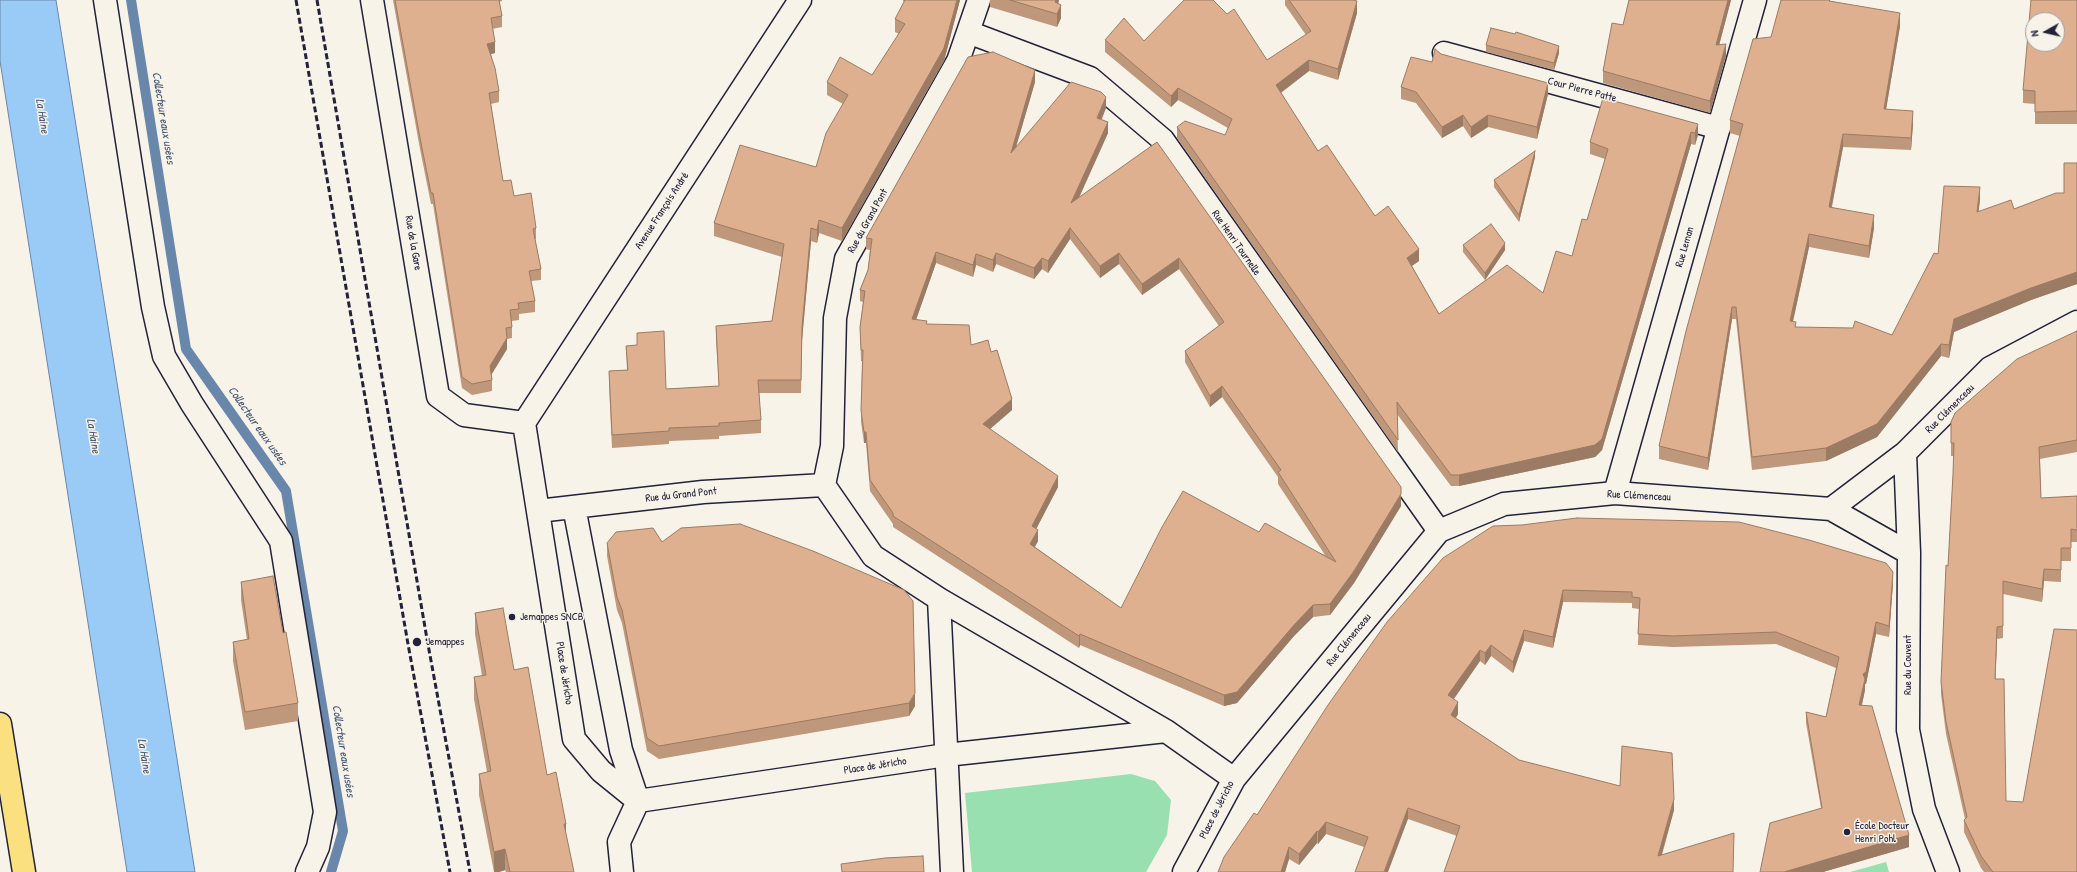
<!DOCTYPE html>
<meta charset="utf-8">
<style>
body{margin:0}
#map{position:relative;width:2077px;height:872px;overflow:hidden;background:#f7f3e8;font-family:"Patrick Hand",sans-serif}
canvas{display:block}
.north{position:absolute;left:2025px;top:12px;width:40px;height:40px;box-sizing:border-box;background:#f7f3e8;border:1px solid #a29fa3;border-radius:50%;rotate:262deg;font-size:11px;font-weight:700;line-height:16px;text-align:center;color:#22223b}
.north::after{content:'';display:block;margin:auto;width:14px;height:18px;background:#22223b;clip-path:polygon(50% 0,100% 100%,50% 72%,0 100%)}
</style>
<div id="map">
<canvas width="2077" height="872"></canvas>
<div class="north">N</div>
</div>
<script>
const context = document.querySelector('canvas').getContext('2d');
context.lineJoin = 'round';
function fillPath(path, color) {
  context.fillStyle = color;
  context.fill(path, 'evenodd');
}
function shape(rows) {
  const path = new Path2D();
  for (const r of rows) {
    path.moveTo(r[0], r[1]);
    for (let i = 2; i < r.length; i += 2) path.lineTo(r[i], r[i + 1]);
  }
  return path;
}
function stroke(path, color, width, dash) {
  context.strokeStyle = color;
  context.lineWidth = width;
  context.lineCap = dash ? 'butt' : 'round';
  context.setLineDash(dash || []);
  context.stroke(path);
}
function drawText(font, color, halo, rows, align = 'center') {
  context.font = font + ' "Patrick Hand",sans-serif';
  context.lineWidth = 3;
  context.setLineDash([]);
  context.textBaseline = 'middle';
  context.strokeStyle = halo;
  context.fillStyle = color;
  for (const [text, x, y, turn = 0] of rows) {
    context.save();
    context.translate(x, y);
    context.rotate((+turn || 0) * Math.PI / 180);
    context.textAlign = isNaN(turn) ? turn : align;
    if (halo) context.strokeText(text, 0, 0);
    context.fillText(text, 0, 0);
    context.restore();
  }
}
fillPath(shape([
 [1131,774,1155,781,1171,800,1167,835,1146,872,972,872,965,793],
 [1886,862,1889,872,1850,872]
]), '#98e0af');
const water = shape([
 [0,0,56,0,195,872,127,872,0,61,0,0]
]);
fillPath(water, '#99cbf6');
stroke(water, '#6987ab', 1);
stroke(shape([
 [131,0,186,349,286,491,343,831,331,872]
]), '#6987ab', 10);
const minor = shape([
 [105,0,153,307,164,356,192,404,281,541,325,812,318,847,307,872],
 [372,0,438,396,464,415,524,423],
 [979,0,958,61,846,259,835,318,832,446,824,485,873,556,939,599,1166,731,1234,779],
 [968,32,1090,78,1163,140,1439,531],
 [1444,53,1719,128],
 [524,423,574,739,601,771,638,801,946,755,1166,731],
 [524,423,800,0],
 [1905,453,1909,553,1908,730,1924,809,1948,872],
 [1615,493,1755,0],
 [574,507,621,750,638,801,619,842,622,872],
 [1831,509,1909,553],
 [538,511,703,492,824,485],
 [939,599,952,872],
 [1184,872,1234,779,1439,531,1504,504,1615,493,1831,509,1905,453,1990,368,2077,322]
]);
const highway = shape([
 [0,724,24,872]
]);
stroke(minor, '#22223b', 25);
stroke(highway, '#22223b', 25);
stroke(minor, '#f7f3e8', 22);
stroke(highway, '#fbe080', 22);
stroke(shape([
 [296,0,408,644,450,872],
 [317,0,427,639,470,872]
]), '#22223b', 3, [6, 3]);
fillPath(shape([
 [393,0,502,0,502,1,499,2,502,16,502,27,492,29,495,53,491,54,499,91,499,102,491,104,503,181,536,228,536,239,535,239,541,269,541,280,531,281,535,301,535,312,519,314,519,320,512,321,512,338,507,339,507,349,491,375,492,380,492,391,472,395,462,388,433,204,431,204,420,149],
 [903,0,960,0,944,61,842,241,819,233,817,243,811,241,802,340,801,393,759,393,761,420,761,433,719,436,719,439,669,441,669,444,612,448,609,384,609,371,627,370,626,346,637,345,637,333,666,389,719,386,716,339,716,326,772,321,782,257,714,236,714,223,816,167,843,104,827,95,827,82,872,75,899,34,895,32,895,19,904,2,903,1],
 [990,0,1059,0,1058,4,1061,18,1057,27,990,7],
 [1285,0,1353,0,1357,13,1338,80,1309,71,1281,93,1318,151,1375,216,1419,261,1412,266,1439,314,1543,293,1572,256,1587,220,1605,159,1590,154,1590,142,1698,124,1698,135,1695,145,1691,144,1602,450,1595,457,1459,486,1451,486,1397,414,1398,452,1177,138,1177,127,1225,135,1228,128,1178,100,1171,107,1105,52,1105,40,1144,41,1267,60,1306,35,1285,5],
 [1629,0,1731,0,1719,45,1726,56,1710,113,1603,83,1603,71,1623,25],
 [2077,0,2077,124,2035,124,2035,104,2023,103,2023,90],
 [1832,1,1900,26,1886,109,1913,124,1911,150,1843,147,1832,207,1874,228,1869,258,1809,247,1793,322,1796,327,1892,335,1938,254,1980,200,1978,212,2014,209,2064,193,2077,163,2077,284,2031,300,1954,332,1949,358,1941,356,1877,437,1826,461,1752,470,1736,319,1732,319,1708,470,1659,459,1659,446,1740,136,1730,133,1730,120,1771,37],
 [1515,34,1559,53,1554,70,1486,52,1486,45],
 [1441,54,1548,94,1537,139,1488,127,1471,138,1463,126,1442,138,1416,103,1401,99,1401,87],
 [1035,82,1016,147,1106,108,1102,119,1108,133,1079,198,1157,142,1401,506,1354,583,1330,615,1313,617,1294,636,1237,703,1224,706,1080,645,1079,648,893,527,893,524,870,491,866,443,864,443,861,422,862,361,861,361,860,327,863,302,860,301,860,290,868,270,870,250,866,249,866,238],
 [1070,239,1100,278,1119,264,1142,295,1179,269,1219,326,1185,351,1185,362,1210,407,1222,397,1278,477,1278,484,1325,555,1259,532,1121,608,1035,547,1038,541,1036,529,1058,487,990,429,1012,410,991,352,971,345,927,324,916,320,936,263,973,277,976,265,993,272,996,264,1034,279,1042,269,1048,273],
 [1535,157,1519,222,1494,187,1494,180],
 [1463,245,1505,250,1485,280,1463,252],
 [2077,331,2077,452,2040,459,2041,498,2077,496,2077,542,2071,542,2071,561,2061,561,2061,582,2044,581,2042,602,2003,594,2003,638,1997,639,1995,679,2006,801,2077,872,1984,872,1981,868,1964,832,1964,820,1965,819,1946,734,1941,694,1941,682,1948,566,1953,474,1954,456,1951,456,1951,422],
 [662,542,915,706,909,716,659,759,647,751,622,623,617,610,607,556,607,543],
 [1443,558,1893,583,1889,637,1876,634,1866,684,1865,684,1865,690,1862,705,1909,847,1823,872,1760,872,1821,808,1806,723,1806,712,1826,717,1836,668,1776,644,1673,647,1638,645,1639,609,1632,608,1632,603,1563,602,1553,648,1524,641,1513,673,1491,656,1485,665,1480,661,1454,699,1458,714,1456,718,1519,760,1674,810,1662,855,1734,872,1457,836,1408,819,1364,847,1326,834,1318,844,1317,843,1299,865,1289,859,1285,872,1218,872,1257,815],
 [241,582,283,633,298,703,298,721,245,730,233,661,233,642,247,640,241,600],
 [475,613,514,670,566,837,574,872,506,872,505,870,499,872,494,872,479,795,479,774,487,772,474,699,474,677,482,676,475,634]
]), '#bf977b');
fillPath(shape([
 [957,0,960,0,944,61,842,241,842,228],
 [1056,0,1059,0,1056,13,1055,2],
 [1728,0,1731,0,1716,57,1716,45],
 [1357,1,1357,13,1338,80,1338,69],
 [1061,5,1061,18,1057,27,1057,14],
 [1900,13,1900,26,1884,122,1884,109],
 [495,42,495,53,487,55,487,44],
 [1726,44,1726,56,1710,113,1710,101],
 [1559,46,1559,53,1554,70,1554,63],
 [1309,60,1309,71,1276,96,1276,85],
 [1035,70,1035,82,1011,164,1011,153],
 [1548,83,1548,94,1537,139,1537,127],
 [1178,88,1178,100,1171,107,1171,96],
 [1106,97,1106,108,1097,129,1097,118],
 [1913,111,1913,124,1911,150,1911,138],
 [1463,115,1463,126,1442,138,1442,127],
 [1488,115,1488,127,1471,138,1471,127],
 [1108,122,1108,133,1071,215,1071,203],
 [1698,124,1698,135,1695,145,1695,133],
 [1691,132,1691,144,1602,450,1595,457,1459,486,1459,475],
 [1843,134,1843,147,1829,220,1829,207],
 [1535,151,1535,157,1519,222,1519,215],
 [1980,187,1980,200,1977,225,1977,212],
 [1874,215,1874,228,1869,258,1869,246],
 [819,220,819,233,817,243,817,230],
 [811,228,811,241,802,340,801,393,802,327],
 [1070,228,1070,239,1048,273,1048,261],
 [1809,234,1809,247,1790,334,1790,321],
 [1505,243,1505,250,1485,280,1485,273],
 [1419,249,1419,261,1407,269,1407,258],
 [936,252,936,263,912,331,912,319],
 [996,253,996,264,993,272,993,260],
 [1119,253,1119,264,1100,278,1100,266],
 [976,254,976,265,973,277,973,265],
 [1042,258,1042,269,1034,279,1034,268],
 [1179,258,1179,269,1142,295,1142,284],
 [2077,272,2077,284,2031,300,1954,332,1949,358,1949,345,1954,319,2031,288],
 [1732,307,1732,319,1708,470,1708,458],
 [507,338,507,349,490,377,490,366],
 [1941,344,1941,356,1877,437,1826,461,1826,448],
 [1222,386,1222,397,1210,407,1210,396],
 [1012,399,1012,410,983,435,983,424],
 [864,432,866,432,866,443,864,443],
 [1058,476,1058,487,1032,537,1032,526],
 [1401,494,1401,506,1354,583,1330,615,1330,604],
 [1038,530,1038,541,1030,555,1030,544],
 [2044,569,2044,581,2042,602,2042,589],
 [1893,572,1893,583,1889,637,1889,626],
 [1563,590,1563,602,1553,648,1553,637],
 [1313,605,1313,617,1294,636,1237,703,1224,706,1224,695],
 [1876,622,1876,634,1866,684,1865,684,1865,690,1859,717,1859,705,1863,674],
 [1997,627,1997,639,1995,691,1995,679],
 [1524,630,1524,641,1513,673,1513,662],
 [1080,634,1080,645,1079,648,1079,636],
 [1491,645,1491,656,1485,665,1485,653],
 [1480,650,1480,661,1448,707,1448,695],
 [915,693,915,706,909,716,909,703],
 [1458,702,1458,714,1451,726,1451,715],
 [1674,799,1674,810,1658,867,1658,856],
 [1408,808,1408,819,1388,872,1384,872],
 [1326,822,1326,834,1318,844,1318,832],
 [564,824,566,824,566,845],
 [1317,831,1317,843,1299,865,1299,854],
 [1909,835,1909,847,1823,872,1784,872],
 [1289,847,1289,859,1285,872,1281,872],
 [505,849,505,870,499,872,494,872,494,852]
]), '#9b7b64');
const building = shape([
 [395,0,499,0,502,16,491,18,495,42,487,44,495,68,499,91,489,93,503,181,511,180,514,196,531,193,536,228,533,229,541,269,529,271,535,301,518,303,519,309,510,310,512,327,506,328,507,338,490,366,492,380,472,384,462,377,433,193,431,193,420,138,395,0],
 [905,0,957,0,944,48,842,228,819,220,817,230,811,228,802,327,801,380,758,380,761,420,719,423,719,426,669,428,669,431,612,435,609,371,628,370,626,346,637,345,637,333,664,331,666,389,719,386,716,326,772,321,784,244,714,223,740,145,816,167,826,133,848,95,827,82,840,57,872,75,905,24,895,19,905,0],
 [1010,0,1056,0,1055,2,1061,5,1057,14,1010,0],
 [1184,0,1213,0,1227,14,1234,9,1267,60,1311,31,1289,0,1353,0,1357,1,1338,69,1309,60,1276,85,1318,151,1327,145,1375,216,1388,206,1419,249,1407,258,1439,314,1507,265,1543,293,1556,251,1572,256,1582,219,1587,220,1608,149,1590,142,1603,98,1698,124,1695,133,1691,132,1602,439,1595,445,1459,475,1451,475,1397,402,1398,440,1177,127,1185,121,1225,135,1232,119,1178,88,1171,96,1105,40,1124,18,1144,41,1184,0],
 [1629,0,1728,0,1716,45,1726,44,1710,101,1603,71,1612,23,1623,25,1629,0],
 [1781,0,1830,0,1829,1,1900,13,1884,109,1913,111,1911,138,1843,134,1829,207,1874,215,1869,246,1809,234,1790,321,1796,322,1795,327,1853,328,1855,321,1892,335,1934,253,1938,254,1944,186,1980,187,1977,212,2011,200,2014,209,2056,193,2064,193,2064,163,2077,163,2077,272,2031,288,1954,319,1949,345,1941,344,1877,424,1826,448,1752,457,1736,307,1732,307,1708,458,1659,446,1686,331,1743,124,1730,120,1753,39,1771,37,1781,0],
 [2031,0,2077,0,2077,111,2035,112,2035,91,2023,90,2031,0],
 [2033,20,2057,20,2057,44,2033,44,2033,20],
 [1491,28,1515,34,1516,32,1559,46,1554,63,1486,45,1491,28],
 [1435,49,1441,54,1548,83,1537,127,1488,115,1471,127,1463,115,1442,127,1416,92,1401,87,1411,57,1432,62,1435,49],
 [993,52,1035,70,1011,153,1071,82,1101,92,1106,97,1097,118,1108,122,1071,203,1157,142,1401,487,1401,494,1354,571,1330,604,1313,605,1294,625,1237,692,1224,695,1080,634,1079,636,893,516,893,513,870,480,866,432,864,432,861,410,863,350,861,350,860,327,865,291,860,290,868,270,872,239,866,238,968,57,993,52],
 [1070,228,1100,266,1119,253,1142,284,1179,258,1224,322,1185,351,1210,396,1222,386,1281,470,1278,472,1336,562,1265,523,1259,532,1183,491,1162,527,1121,608,1030,544,1038,530,1032,526,1058,476,983,424,1012,399,997,350,991,352,988,340,971,345,969,325,926,324,927,321,912,319,936,252,973,265,976,254,993,260,996,253,1034,268,1042,258,1048,261,1070,228],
 [1535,151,1519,215,1494,180,1535,151],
 [1491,224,1505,243,1485,273,1463,245,1491,224],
 [2077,331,2077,440,2039,447,2041,498,2077,496,2077,530,2071,529,2071,548,2061,548,2061,570,2044,569,2042,589,2003,581,2003,626,1997,627,1995,679,2004,679,2006,801,2023,802,2054,629,2077,630,2077,872,1993,872,1981,856,1964,820,1967,817,1946,722,1941,682,1946,565,1948,566,1953,474,1954,443,1951,443,1951,422,1955,413,2017,359,2077,331],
 [1577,518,1739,522,1809,540,1886,563,1893,572,1889,626,1876,622,1866,672,1863,674,1865,679,1859,705,1872,706,1909,835,1784,872,1760,872,1770,823,1822,808,1806,712,1826,717,1839,657,1776,632,1673,636,1638,634,1640,598,1632,597,1632,592,1563,590,1553,637,1524,630,1513,662,1491,645,1485,653,1480,650,1448,695,1458,702,1451,715,1519,760,1620,786,1622,746,1672,753,1674,799,1658,856,1734,833,1733,872,1444,872,1460,826,1408,808,1384,872,1355,872,1368,837,1326,822,1318,832,1317,831,1299,854,1289,847,1281,872,1218,872,1224,857,1254,813,1257,815,1328,705,1387,622,1443,558,1493,526,1522,525,1577,518],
 [740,524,813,551,904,590,913,601,915,693,909,703,659,746,647,738,622,610,617,597,607,543,616,532,653,528,662,542,681,528,740,524],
 [273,576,283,633,286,632,298,703,245,712,233,642,249,639,241,582,273,576],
 [503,608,514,670,528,667,547,775,556,772,566,824,564,824,574,872,510,872,505,849,494,852,479,774,491,771,474,677,486,675,475,613,503,608],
 [923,856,924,872,842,872,841,864,885,858,923,856]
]);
fillPath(building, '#deb08f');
stroke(building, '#9b7b64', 1);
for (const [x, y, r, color] of [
 [512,617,4,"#22223b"],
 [417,642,5,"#22223b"],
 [1847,832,4,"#22223b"]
]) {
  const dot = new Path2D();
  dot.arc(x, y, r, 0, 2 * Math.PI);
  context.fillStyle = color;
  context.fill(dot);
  stroke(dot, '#f7f3e8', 1.5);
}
drawText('11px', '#22223b', '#f7f3e8', [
 ["Cour Pierre Patte",1582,90,15],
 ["Avenue François André",662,211,-57],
 ["Rue du Grand Pont",868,221,-61],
 ["Rue de la Gare",413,243,80],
 ["Rue Henri Tournelle",1236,243,55],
 ["Rue Leman",1685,247,-74],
 ["Rue Clémenceau",1950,409,-45],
 ["Rue du Grand Pont",681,495,-6],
 ["Rue Clémenceau",1639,496,3],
 ["Rue Clémenceau",1349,640,-51],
 ["Rue du Couvent",1908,665,-90],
 ["Place de Jéricho",564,673,81],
 ["Place de Jéricho",875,766,-9],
 ["Place de Jéricho",1217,810,-63]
]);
drawText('11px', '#22223b', '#f7f3e8', [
 ["Jemappes SNCB",520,617],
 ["Jemappes",426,642],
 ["École Docteur",1855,826],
 ["Henri Pohl",1855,839]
], 'left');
drawText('italic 12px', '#465573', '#f7f3e8', [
 ["La Haine",42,116,81],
 ["Collecteur eaux usées",163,118,81],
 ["Collecteur eaux usées",257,426,55],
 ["La Haine",93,436,81],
 ["Collecteur eaux usées",343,751,81],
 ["La Haine",144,756,81]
]);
</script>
